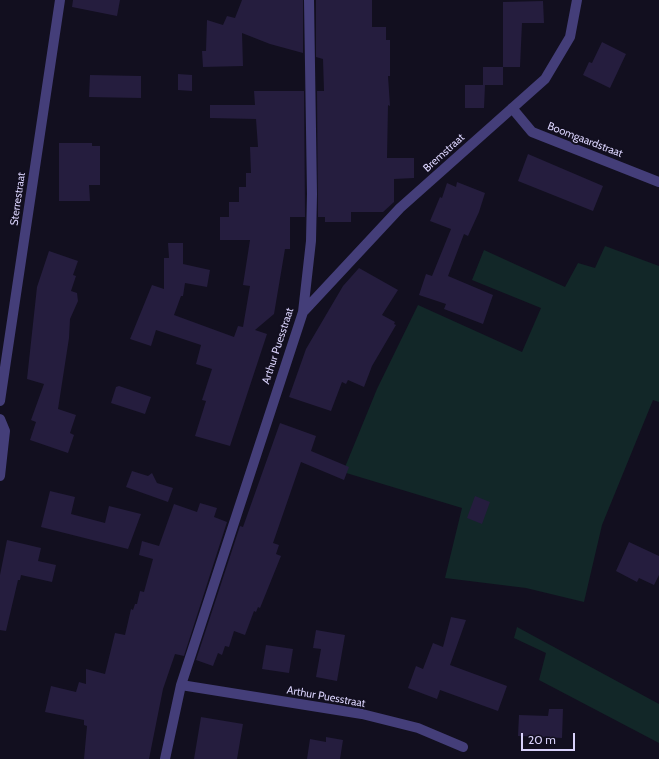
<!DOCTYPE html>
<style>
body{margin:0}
#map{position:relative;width:659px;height:759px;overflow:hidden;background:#120f1f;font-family:Cabin,sans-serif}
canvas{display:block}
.scale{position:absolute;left:521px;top:733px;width:54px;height:18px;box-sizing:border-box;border:2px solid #d8d1fa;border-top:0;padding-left:5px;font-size:12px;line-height:14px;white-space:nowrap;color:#d8d1fa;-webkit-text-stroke:3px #120f1f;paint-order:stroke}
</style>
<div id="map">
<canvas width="659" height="759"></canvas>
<div class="scale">20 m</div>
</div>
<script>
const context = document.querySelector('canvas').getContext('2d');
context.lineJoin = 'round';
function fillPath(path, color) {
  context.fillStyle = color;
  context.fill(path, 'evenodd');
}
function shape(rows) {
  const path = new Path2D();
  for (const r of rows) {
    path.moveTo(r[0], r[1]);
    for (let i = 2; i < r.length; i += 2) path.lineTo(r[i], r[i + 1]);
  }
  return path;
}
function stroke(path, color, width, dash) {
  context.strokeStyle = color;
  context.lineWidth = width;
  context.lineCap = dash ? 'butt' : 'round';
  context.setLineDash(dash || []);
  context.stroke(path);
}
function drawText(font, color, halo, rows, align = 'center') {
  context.font = font + ' Cabin,sans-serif';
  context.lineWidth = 4;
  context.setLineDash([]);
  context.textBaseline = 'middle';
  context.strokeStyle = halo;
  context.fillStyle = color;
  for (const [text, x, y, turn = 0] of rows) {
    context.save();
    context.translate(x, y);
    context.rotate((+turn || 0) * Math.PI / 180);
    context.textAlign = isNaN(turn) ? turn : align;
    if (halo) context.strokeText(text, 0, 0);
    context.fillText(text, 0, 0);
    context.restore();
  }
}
fillPath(shape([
 [605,246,659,266,659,402,653,400,602,525,584,602,526,588,445,578,462,508,343,472,377,389,418,305,522,352,541,308,472,280,484,250,565,287,578,263,595,268],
 [517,627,659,704,659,743,539,680,546,653,514,638]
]), '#122728');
fillPath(shape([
 [73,0,120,0,117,16,72,7],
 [242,0,303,0,303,53,270,44,242,33,243,66,203,67,202,51,206,51,207,20,223,25,227,16,235,18],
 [316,0,372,0,372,27,386,27,386,40,390,40,390,76,388,76,390,106,388,105,387,158,414,158,414,178,394,179,394,202,383,212,351,212,351,222,325,222,325,217,318,217,317,91,324,91,323,59,316,57],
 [543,1,544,23,522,23,520,67,503,67,503,2],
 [602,42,626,54,610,88,583,75,589,62,592,63],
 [483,67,503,67,503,85,483,85],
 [178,74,192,75,192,91,178,90],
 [90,75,141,76,141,98,89,97],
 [465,85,485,85,484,108,465,108],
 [254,91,304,91,305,217,290,217,290,249,285,249,274,314,255,330,267,334,230,446,195,436,206,401,202,400,212,369,196,364,201,345,156,330,151,346,130,339,152,285,164,289,164,258,169,258,168,243,183,243,183,264,210,270,207,287,185,283,183,296,181,296,174,315,234,337,238,326,243,327,250,286,243,285,250,240,220,240,220,217,229,217,229,202,239,202,239,187,246,187,246,173,251,173,250,147,258,147,256,119,210,118,210,105,255,105],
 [59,143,92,143,92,146,100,146,100,185,89,185,90,201,59,201],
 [528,154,603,186,593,211,518,181],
 [457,182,485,193,479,212,468,236,464,234,448,276,493,295,483,324,444,309,446,304,419,295,426,274,432,276,451,229,430,221,440,197,442,198,447,183,456,187],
 [49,251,78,261,73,275,76,276,71,291,77,293,78,301,70,319,69,338,58,409,76,415,70,433,74,435,68,453,30,440,36,422,31,420,44,384,27,379,37,287],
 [359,268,398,290,382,315,395,322,394,324,396,325,372,366,364,387,348,380,346,384,342,382,331,411,289,397,306,349,343,286],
 [119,386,151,397,145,414,111,403,116,387],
 [280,423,316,436,311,451,349,467,344,480,301,462,273,543,279,545,276,554,281,556,260,608,258,607,256,612,254,611,245,635,234,631,229,647,225,646,222,655,218,653,213,666,196,660,240,526,243,527],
 [132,471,148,476,152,473,157,483,173,488,168,502,126,487],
 [50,491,75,497,71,514,105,523,109,506,141,514,128,549,41,527],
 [475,496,490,502,482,524,467,518],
 [200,503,217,508,214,517,227,522,184,656,175,654,163,689,149,759,84,759,87,726,84,725,84,720,45,712,51,686,76,692,79,682,86,684,86,669,105,674,115,633,125,635,131,609,133,610,135,604,137,604,140,591,144,592,153,559,139,555,142,541,159,546,174,504,197,512],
 [7,540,41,548,38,561,56,565,52,582,21,575,20,580,18,580,6,631,0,630,0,575],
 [629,542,659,556,659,575,654,585,639,578,637,582,616,571],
 [451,617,466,620,450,665,507,686,498,711,440,690,437,699,408,688,416,666,423,669,433,643,443,647],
 [316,630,345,635,337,681,316,677,321,649,313,648],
 [266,645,293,649,289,673,262,669],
 [549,709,563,709,562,738,518,736,519,715,548,716],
 [201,717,243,724,237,759,194,759],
 [326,737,343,740,340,759,307,759,310,739,326,742]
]), '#251d3e');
stroke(shape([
 [512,108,532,132,659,182],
 [303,312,400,208,545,79,570,37,577,0],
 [0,401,60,0],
 [0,419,5,431,0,476],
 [181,685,362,714,418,728,463,747],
 [165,759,181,685,303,312,311,241,312,194,309,0]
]), '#443e79', 10);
drawText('11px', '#d8d1fa', '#120f1f', [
 ["Boomgaardstraat",585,140,21],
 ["Bremstraat",444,153,-42],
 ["Sterrestraat",18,199,-82],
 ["Arthur Puesstraat",278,346,-72],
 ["Arthur Puesstraat",326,697,10]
]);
</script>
